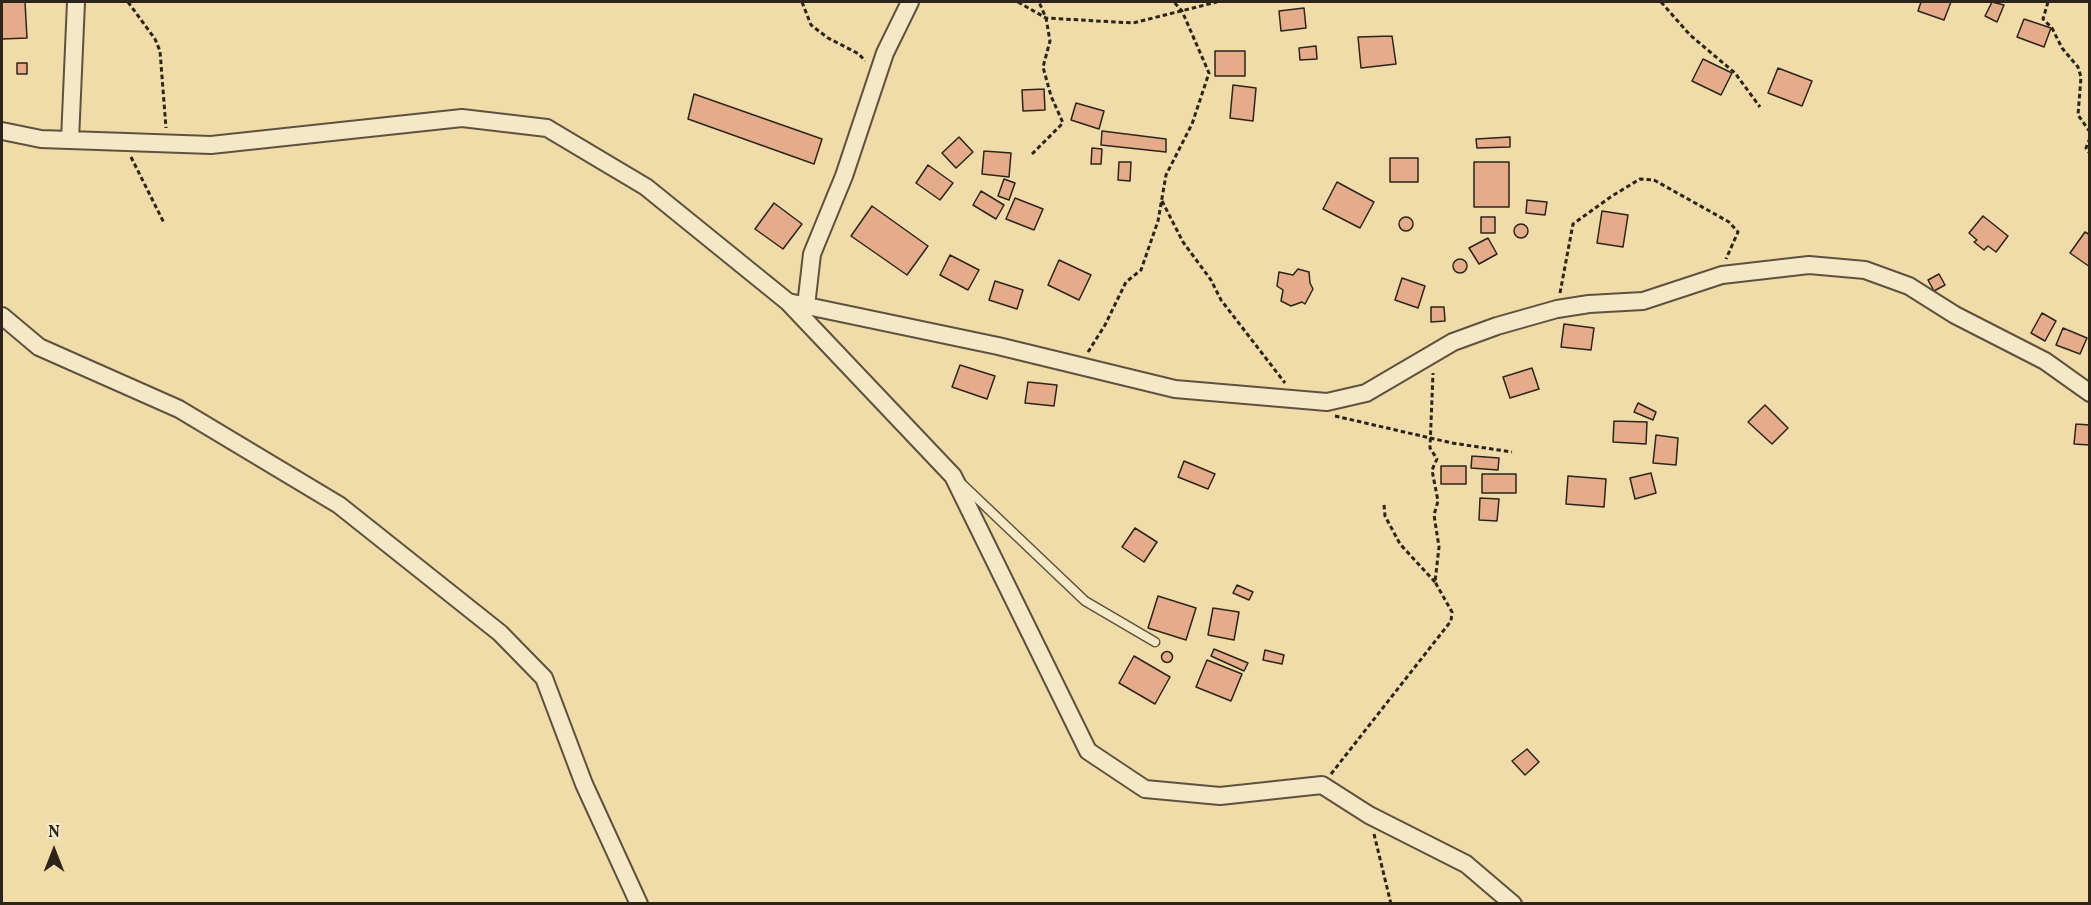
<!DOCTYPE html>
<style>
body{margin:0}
#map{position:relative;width:2091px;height:905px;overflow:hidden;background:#efdca9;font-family:Vollkorn,serif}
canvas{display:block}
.frame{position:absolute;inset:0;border:3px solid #2d241a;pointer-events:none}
.north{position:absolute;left:24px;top:821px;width:60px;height:60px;-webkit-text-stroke:4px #f5e8c7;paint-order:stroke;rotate:0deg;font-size:16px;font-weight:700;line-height:24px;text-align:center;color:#2d241a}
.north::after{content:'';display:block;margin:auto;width:21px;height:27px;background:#2d241a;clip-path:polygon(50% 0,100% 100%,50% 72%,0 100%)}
</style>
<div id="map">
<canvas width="2091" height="905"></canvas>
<div class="frame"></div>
<div class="north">N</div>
</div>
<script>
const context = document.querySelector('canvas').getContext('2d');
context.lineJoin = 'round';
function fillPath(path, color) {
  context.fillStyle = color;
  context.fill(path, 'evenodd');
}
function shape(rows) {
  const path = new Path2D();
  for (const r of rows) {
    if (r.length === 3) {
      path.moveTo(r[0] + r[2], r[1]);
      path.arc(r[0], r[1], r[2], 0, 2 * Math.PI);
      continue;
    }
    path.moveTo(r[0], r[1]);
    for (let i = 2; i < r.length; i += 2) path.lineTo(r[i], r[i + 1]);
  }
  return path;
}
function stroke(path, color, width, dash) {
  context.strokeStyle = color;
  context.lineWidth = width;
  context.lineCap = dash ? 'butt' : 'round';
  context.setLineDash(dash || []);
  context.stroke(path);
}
const building = shape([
 [2,2,25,2,27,38,2,39,2,2],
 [1921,2,1951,2,1944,20,1918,11,1921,2],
 [1992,2,2004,5,1997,22,1985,16,1992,2],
 [1304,8,1306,28,1281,31,1279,11,1304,8],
 [2024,19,2051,28,2044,47,2017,37,2024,19],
 [1392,36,1396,64,1361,68,1358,37,1392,36],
 [1316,46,1317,59,1300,60,1299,48,1316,46],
 [1215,51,1245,51,1245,76,1215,76,1215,51],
 [1703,59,1732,73,1721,95,1692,81,1703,59],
 [17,63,27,63,27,74,17,74,17,63],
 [1778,68,1812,81,1802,106,1768,93,1778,68],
 [1233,85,1256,88,1253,121,1230,118,1233,85],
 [1044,89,1045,110,1023,111,1022,90,1044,89],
 [694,94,822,139,814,164,688,119,694,94],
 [1076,103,1104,111,1099,129,1071,120,1076,103],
 [1102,131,1166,139,1166,152,1101,145,1102,131],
 [959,137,973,152,956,168,942,153,959,137],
 [1510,137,1510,147,1477,148,1476,139,1510,137],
 [1092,148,1102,149,1101,164,1091,164,1092,148],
 [984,151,1011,153,1009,177,982,174,984,151],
 [1390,158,1418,158,1418,182,1390,182,1390,158],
 [1119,162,1131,162,1130,181,1118,180,1119,162],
 [1474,162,1509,162,1509,207,1474,207,1474,162],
 [928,165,953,183,940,200,916,183,928,165],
 [1004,179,1015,183,1009,200,998,196,1004,179],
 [1337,182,1374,202,1360,228,1323,209,1337,182],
 [981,191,1004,205,996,219,973,205,981,191],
 [1015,198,1043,209,1034,230,1006,219,1015,198],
 [1527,200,1547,202,1545,215,1526,213,1527,200],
 [774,203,802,224,783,249,755,229,774,203],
 [872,206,928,246,907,275,851,236,872,206],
 [1602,211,1628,215,1623,247,1597,243,1602,211],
 [1983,216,2008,236,1996,252,1988,246,1984,250,1974,242,1977,240,1969,233,1983,216],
 [1406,224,7],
 [1481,217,1495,217,1495,233,1481,233,1481,217],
 [1521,231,7],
 [2085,232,2090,235,2090,267,2070,253,2085,232],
 [1488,238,1497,254,1479,264,1469,248,1488,238],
 [950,255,979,270,968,290,940,275,950,255],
 [1460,266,7],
 [1059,260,1091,275,1079,300,1048,285,1059,260],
 [1298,269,1309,272,1310,283,1313,289,1305,304,1302,302,1291,306,1281,301,1283,290,1277,286,1279,272,1293,275,1298,269],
 [1939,274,1945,285,1934,291,1928,280,1939,274],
 [1402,278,1425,286,1418,308,1395,300,1402,278],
 [995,281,1023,290,1017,309,989,300,995,281],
 [1431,307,1444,307,1445,321,1431,322,1431,307],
 [2042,313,2056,321,2045,341,2031,333,2042,313],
 [1564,324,1594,328,1591,350,1561,347,1564,324],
 [2063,328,2087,338,2080,354,2056,345,2063,328],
 [960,365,995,376,987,399,952,387,960,365],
 [1532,368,1539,389,1510,398,1503,377,1532,368],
 [1028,382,1057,385,1054,406,1025,403,1028,382],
 [1638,403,1656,412,1653,420,1634,412,1638,403],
 [1765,405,1788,428,1772,444,1748,422,1765,405],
 [1614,421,1647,422,1646,444,1613,442,1614,421],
 [2076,424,2090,425,2090,445,2074,444,2076,424],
 [1656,435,1678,438,1676,465,1653,463,1656,435],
 [1472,456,1499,458,1498,470,1471,468,1472,456],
 [1184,461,1215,474,1208,489,1178,477,1184,461],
 [1441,466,1466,466,1466,484,1441,484,1441,466],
 [1651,473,1656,493,1635,499,1630,478,1651,473],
 [1482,474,1516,474,1516,493,1482,493,1482,474],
 [1568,476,1606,479,1604,507,1566,504,1568,476],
 [1480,498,1499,499,1497,521,1479,520,1480,498],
 [1135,528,1157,542,1144,562,1122,547,1135,528],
 [1237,585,1253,592,1249,600,1233,593,1237,585],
 [1158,596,1196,608,1186,640,1148,628,1158,596],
 [1213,608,1239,612,1234,640,1208,635,1213,608],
 [1214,649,1248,663,1244,671,1211,656,1214,649],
 [1265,650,1284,655,1282,664,1263,660,1265,650],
 [1167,657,5.5],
 [1134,656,1170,677,1155,704,1119,683,1134,656],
 [1207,660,1242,674,1231,701,1196,687,1207,660],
 [1527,749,1539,762,1525,775,1512,761,1527,749]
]);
fillPath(building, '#e5ac8a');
stroke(building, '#2d241a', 1.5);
const lane = shape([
 [962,484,1085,601,1155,642]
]);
const street = shape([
 [2,131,41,139,211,145,462,118,547,128,646,187,788,302,953,476,1088,751,1145,789,1220,796,1322,785,1369,815,1466,864,1513,904],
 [70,140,76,2],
 [788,302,998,346,1175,389,1327,402,1366,393,1453,342,1497,326,1557,309,1589,304,1643,301,1722,275,1809,265,1865,270,1909,286,1955,315,2045,361,2090,393],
 [806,306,812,254,844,176,885,53,910,2],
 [2,316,39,347,179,409,339,505,500,633,544,678,584,784,639,904]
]);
stroke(lane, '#5e523e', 11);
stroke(street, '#5e523e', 20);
stroke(shape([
 [128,2,155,39,160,51,166,128],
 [802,2,811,25,828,38,859,54,865,61],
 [1018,2,1046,18,1133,23,1217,2],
 [1661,2,1690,35,1735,73,1760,107],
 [2048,2,2043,19,2052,28,2062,48,2078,67,2081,77,2078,115,2090,132],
 [2090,138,2086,148,2090,154],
 [1032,154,1063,123,1051,96,1043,67,1050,41,1046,18,1039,2],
 [131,157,164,223],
 [1162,201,1183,242,1211,280,1221,300,1285,383],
 [1560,293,1573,224,1612,196,1640,179,1654,180,1729,222,1738,232,1726,259],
 [1088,352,1105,325,1126,282,1141,270,1158,221,1166,175,1192,124,1209,73,1182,11,1174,2],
 [1335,416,1452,443,1512,452],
 [1384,505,1385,516,1400,544,1435,582],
 [1331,774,1451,621,1452,612,1435,582,1439,547,1434,515,1438,501,1432,470,1437,459,1430,448,1433,373],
 [1374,834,1391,904]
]), '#2d241a', 3, [4.5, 3]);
stroke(lane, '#f5e8c7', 8);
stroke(street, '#f5e8c7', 16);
</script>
